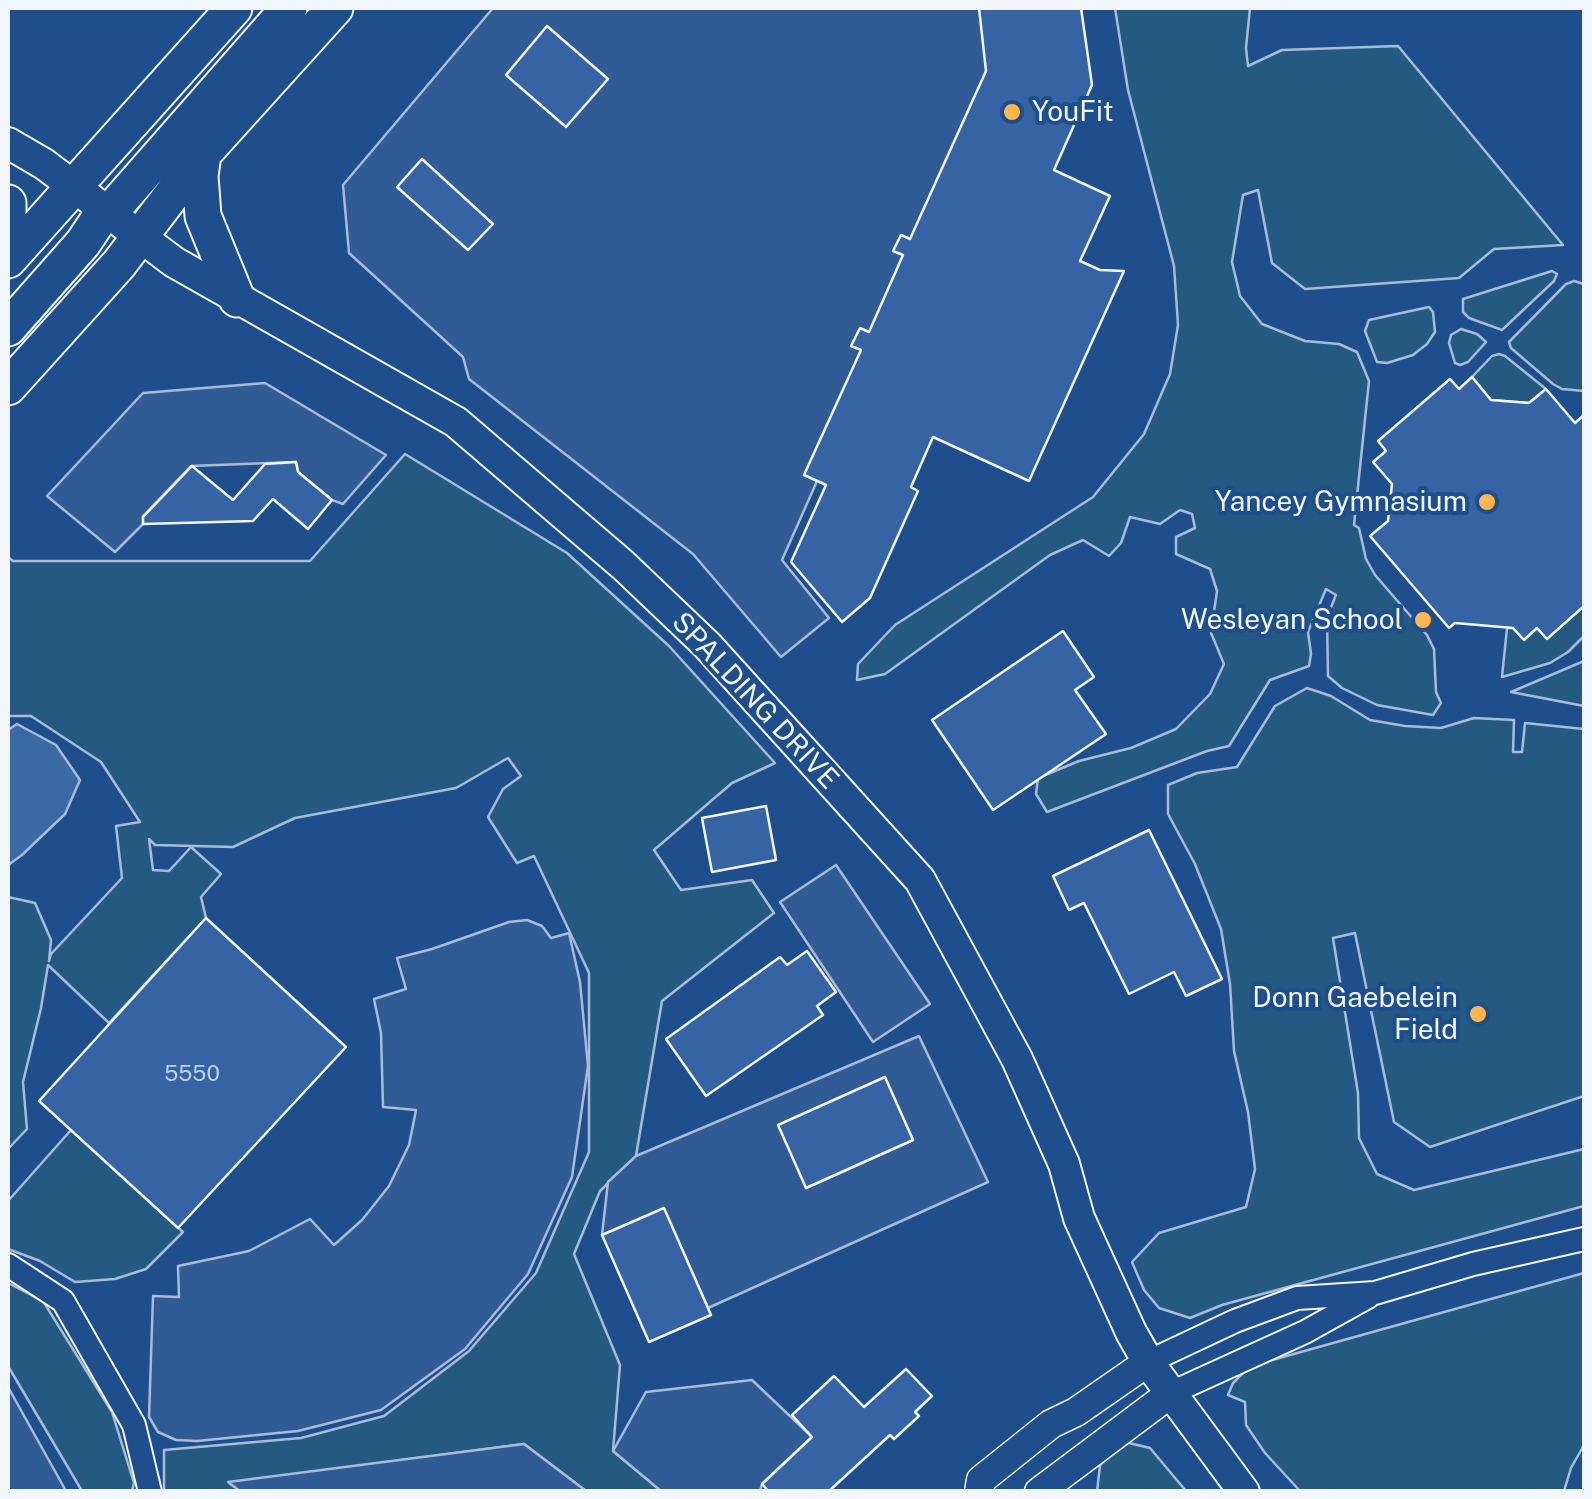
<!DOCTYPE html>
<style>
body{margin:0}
#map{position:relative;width:1592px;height:1499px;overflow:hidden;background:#1f4e8c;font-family:"Public Sans",sans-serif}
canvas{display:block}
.frame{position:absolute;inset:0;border:10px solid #f2f6ff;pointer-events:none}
</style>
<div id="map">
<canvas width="1592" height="1499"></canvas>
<div class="frame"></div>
</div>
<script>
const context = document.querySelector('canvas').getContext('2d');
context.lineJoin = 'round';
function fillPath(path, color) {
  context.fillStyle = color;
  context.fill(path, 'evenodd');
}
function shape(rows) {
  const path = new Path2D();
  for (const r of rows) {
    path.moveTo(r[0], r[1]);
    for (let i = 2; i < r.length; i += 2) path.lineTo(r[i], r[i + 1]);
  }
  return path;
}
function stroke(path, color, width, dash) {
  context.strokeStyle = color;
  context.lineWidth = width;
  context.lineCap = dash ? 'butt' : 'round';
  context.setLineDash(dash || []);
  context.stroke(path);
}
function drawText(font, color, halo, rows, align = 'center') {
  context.font = font + ' "Public Sans",sans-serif';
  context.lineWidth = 8;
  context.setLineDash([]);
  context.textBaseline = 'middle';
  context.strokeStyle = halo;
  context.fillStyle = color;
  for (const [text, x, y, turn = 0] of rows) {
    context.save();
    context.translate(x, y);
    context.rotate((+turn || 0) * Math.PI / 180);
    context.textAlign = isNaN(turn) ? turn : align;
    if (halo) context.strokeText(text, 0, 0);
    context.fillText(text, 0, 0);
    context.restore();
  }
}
const green = shape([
 [1115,8,1250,8,1246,48,1248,66,1282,50,1398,46,1563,245,1494,249,1459,278,1305,289,1272,263,1258,190,1243,195,1232,262,1240,296,1262,324,1305,341,1339,344,1357,352,1369,381,1354,525,1359,528,1366,559,1375,575,1427,635,1434,649,1436,692,1441,703,1433,715,1377,705,1342,688,1328,676,1327,617,1336,595,1326,589,1308,632,1311,654,1309,666,1270,680,1229,746,1207,751,1047,812,1036,794,1038,778,1079,761,1131,748,1176,729,1210,694,1224,664,1211,633,1217,591,1210,569,1176,554,1176,537,1195,528,1192,514,1180,510,1160,524,1130,517,1121,543,1109,556,1083,540,1050,555,885,674,857,680,858,664,895,625,1093,497,1144,434,1170,374,1178,325,1174,266,1128,90,1115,8],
 [1552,271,1557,274,1554,281,1502,330,1469,318,1463,312,1463,299,1552,271],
 [1574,281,1584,284,1584,391,1562,389,1553,384,1511,348,1509,342,1566,284,1574,281],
 [1429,307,1433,312,1435,332,1427,344,1413,355,1387,363,1377,362,1365,331,1369,320,1429,307],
 [1461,329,1477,334,1486,342,1468,362,1460,365,1455,363,1449,343,1451,335,1461,329],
 [1499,354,1505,356,1546,389,1529,403,1491,400,1472,377,1492,356,1499,354],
 [405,454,567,553,669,646,775,763,732,783,654,850,681,890,752,880,774,913,662,1001,636,1156,600,1191,574,1254,620,1365,613,1451,661,1491,586,1491,524,1444,229,1483,241,1491,164,1491,164,1450,301,1438,384,1416,469,1351,536,1273,589,1152,589,973,534,856,517,863,488,817,503,789,521,776,508,758,456,788,295,818,233,847,155,845,149,839,153,870,169,871,191,847,221,874,201,897,206,918,109,1023,48,965,41,1008,23,1082,27,1129,8,1149,8,897,35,903,51,940,49,961,51,954,122,878,116,826,140,822,101,762,31,716,8,716,8,557,13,561,310,561,405,454],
 [1584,606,1584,636,1568,652,1550,663,1502,677,1507,628,1513,628,1524,639,1537,628,1547,638,1584,606],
 [1584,661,1584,706,1511,692,1584,661],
 [1307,688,1331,696,1370,720,1405,726,1441,728,1474,718,1514,720,1513,752,1522,752,1525,723,1584,729,1584,1096,1430,1147,1394,1122,1355,933,1333,938,1358,1093,1359,1138,1377,1174,1414,1190,1584,1149,1584,1206,1222,1305,1190,1318,1159,1308,1144,1290,1132,1262,1159,1233,1246,1207,1255,1169,1248,1112,1234,1051,1230,984,1221,929,1195,864,1168,814,1168,785,1197,773,1237,767,1275,706,1307,688],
 [71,1130,183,1232,146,1269,115,1279,75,1282,40,1261,8,1249,8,1201,71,1130],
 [1584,1273,1584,1445,1571,1468,1564,1491,1300,1491,1265,1453,1246,1425,1245,1402,1228,1395,1233,1383,1245,1371,1265,1362,1584,1273],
 [8,1283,43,1301,112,1412,134,1483,132,1491,82,1491,8,1366,8,1283],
 [1125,1442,1150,1448,1186,1491,1097,1492,1100,1465,1125,1442]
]);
fillPath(green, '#245a82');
stroke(green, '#a8bbd7', 2.5);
const parking = shape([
 [493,8,990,8,994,82,782,560,829,618,781,657,693,554,469,379,463,357,349,253,343,185,493,8],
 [265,383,386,455,343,504,332,500,298,472,296,462,191,466,143,516,143,524,115,552,47,496,143,393,265,383],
 [836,865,930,1004,873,1042,780,902,836,865],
 [527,920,542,926,551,938,569,933,580,982,588,1066,572,1177,528,1274,465,1349,381,1410,298,1431,197,1441,176,1440,158,1432,149,1417,153,1296,179,1297,178,1266,249,1251,310,1219,334,1245,362,1220,389,1186,409,1145,416,1110,383,1107,381,1033,374,999,406,989,397,958,432,949,509,922,527,920],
 [919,1036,988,1182,708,1308,664,1209,602,1235,608,1182,636,1156,919,1036],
 [885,1078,913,1140,806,1188,885,1078],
 [752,1380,812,1437,762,1484,760,1491,661,1491,613,1451,646,1392,752,1380],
 [8,1387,66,1491,8,1491,8,1387],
 [524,1444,586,1491,241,1492,228,1482,524,1444]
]);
fillPath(parking, '#305b95');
stroke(parking, '#a8bbd7', 2.5);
const water = shape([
 [17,724,56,745,80,780,65,814,22,855,8,865,8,730,17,724]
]);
fillPath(water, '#3b69a3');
stroke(water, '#a8bbd7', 2.5);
const building = shape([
 [979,8,1081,8,1092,85,1054,170,1110,196,1080,261,1100,270,1124,271,1029,481,933,437,911,487,918,491,870,598,842,622,791,562,826,485,804,475,861,350,851,346,860,328,869,332,903,255,893,251,901,235,910,239,986,71,979,8],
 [547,26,608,79,566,127,506,75,547,26],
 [422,159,493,224,468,250,397,187,422,159],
 [1472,377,1491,400,1529,403,1546,389,1575,423,1584,415,1584,606,1547,639,1537,628,1524,640,1513,628,1455,623,1449,628,1370,536,1388,521,1392,484,1373,462,1386,451,1378,441,1450,379,1459,389,1472,377],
 [296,462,298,472,332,500,308,529,273,499,253,521,143,524,143,517,192,466,233,500,265,464,296,462],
 [1063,631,1094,677,1075,690,1106,734,993,810,932,720,1063,631],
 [766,806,776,860,712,872,702,818,766,806],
 [1149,830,1222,979,1186,996,1174,972,1129,994,1084,903,1069,910,1053,876,1149,830],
 [206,918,346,1047,178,1228,39,1101,206,918],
 [807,951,836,992,817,1006,823,1015,706,1096,666,1039,780,957,787,965,807,951],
 [885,1077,913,1140,806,1188,778,1125,885,1077],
 [664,1208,711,1315,649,1342,602,1235,664,1208],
 [906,1369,932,1396,915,1412,919,1416,894,1439,890,1435,828,1492,769,1492,762,1484,812,1437,792,1415,834,1376,864,1407,906,1369]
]);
fillPath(building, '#3563a3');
stroke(building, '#f2f6ff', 2.5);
const minor = shape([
 [8,1265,63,1301,134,1425,150,1492],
 [1148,1362,1235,1321,1297,1298,1375,1293,1473,1264,1584,1239],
 [1171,1393,1305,1332,1368,1297]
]);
const tertiary = shape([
 [979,1492,981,1480,1051,1424,1076,1412,1148,1362],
 [1039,1492,1171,1393]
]);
const secondary = shape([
 [8,143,44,164,174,262,456,422,623,565,707,645,920,880,1017,1059,1064,1164,1079,1218,1131,1332,1148,1362,1244,1492]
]);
const trunk = shape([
 [203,154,200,176,203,216,237,299],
 [8,203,8,251],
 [109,213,289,8],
 [8,260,234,8],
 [8,328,83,243,105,210],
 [8,387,119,264,203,154,335,8]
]);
stroke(minor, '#f2f6ff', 26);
stroke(tertiary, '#f2f6ff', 31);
stroke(secondary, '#f2f6ff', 34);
stroke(trunk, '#f2f6ff', 39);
stroke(minor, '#1f4e8c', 22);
stroke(tertiary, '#1f4e8c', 28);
stroke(secondary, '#1f4e8c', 30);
stroke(trunk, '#1f4e8c', 35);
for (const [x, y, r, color] of [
 [1012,112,10,"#ffb74d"],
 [1487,502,10,"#ffb74d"],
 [1423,620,10,"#ffb74d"],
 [1478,1014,10,"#ffb74d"]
]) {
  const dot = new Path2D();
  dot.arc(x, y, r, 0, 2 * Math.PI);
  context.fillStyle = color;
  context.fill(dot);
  stroke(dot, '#1f4e8c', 4);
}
drawText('22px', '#c3d1e8', null, [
 ["5550",192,1074]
]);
drawText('28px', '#f2f6ff', '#1f4e8c', [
 ["YouFit",1032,112,"left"],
 ["Yancey Gymnasium",1467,502],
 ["Wesleyan School",1403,620],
 ["Donn Gaebelein",1458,998],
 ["Field",1458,1030]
], 'right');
drawText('28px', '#f2f6ff', '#1f4e8c', [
 ["SPALDING DRIVE",755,701,47]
]);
</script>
